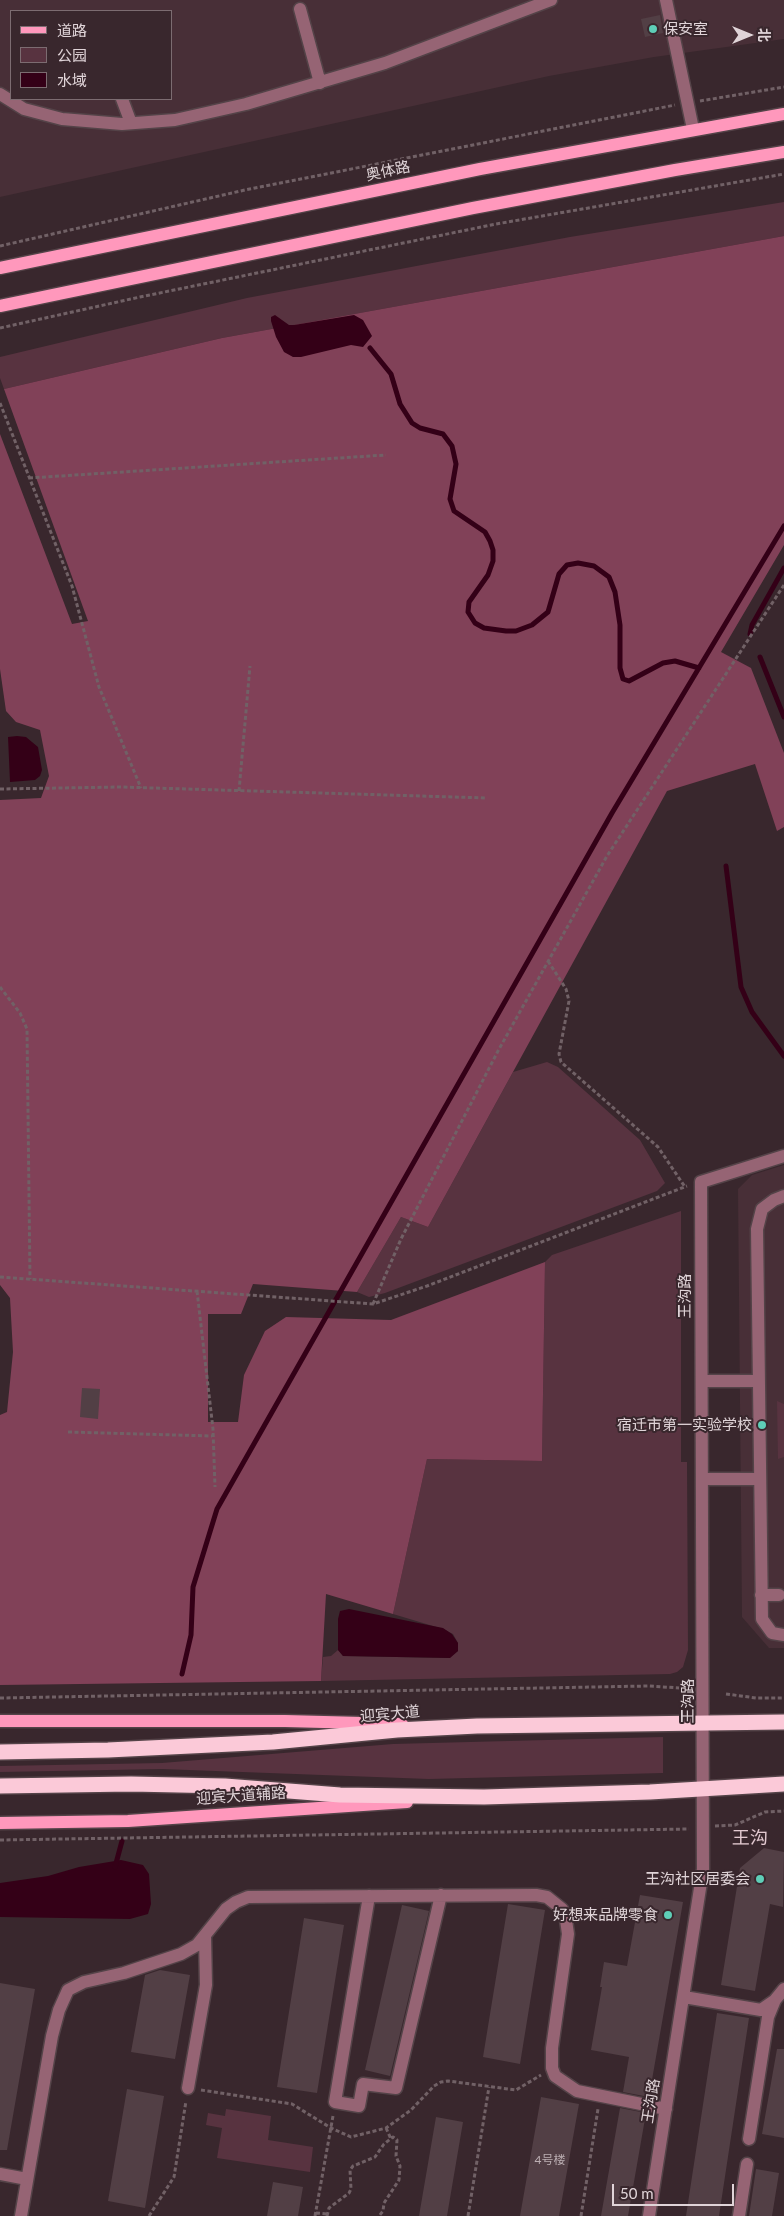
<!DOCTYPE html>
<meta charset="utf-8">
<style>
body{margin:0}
#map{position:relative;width:784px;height:2216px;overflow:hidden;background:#39272d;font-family:Lato,"Noto Sans SC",sans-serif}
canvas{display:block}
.legend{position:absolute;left:10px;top:10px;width:162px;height:90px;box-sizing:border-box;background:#39272d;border:1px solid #7c6c71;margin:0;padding:6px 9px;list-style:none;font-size:15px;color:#e0d4d8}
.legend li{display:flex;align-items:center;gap:10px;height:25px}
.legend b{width:25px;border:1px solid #7c6c71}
.north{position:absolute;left:724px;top:10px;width:50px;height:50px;-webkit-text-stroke:4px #39272d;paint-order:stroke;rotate:90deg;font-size:14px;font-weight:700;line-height:20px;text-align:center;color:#e0d4d8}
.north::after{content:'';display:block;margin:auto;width:18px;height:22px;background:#e0d4d8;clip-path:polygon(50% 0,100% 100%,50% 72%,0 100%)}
.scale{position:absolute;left:612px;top:2184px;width:122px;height:22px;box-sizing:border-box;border:2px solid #e0d4d8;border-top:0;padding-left:6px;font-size:15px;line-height:18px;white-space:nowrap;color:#e0d4d8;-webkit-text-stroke:4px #39272d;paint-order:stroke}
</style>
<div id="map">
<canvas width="784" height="2216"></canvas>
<ul class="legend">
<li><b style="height:6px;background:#ff98bc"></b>道路</li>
<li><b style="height:14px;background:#583340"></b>公园</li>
<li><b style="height:14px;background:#340017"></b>水域</li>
</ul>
<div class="north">北</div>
<div class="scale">50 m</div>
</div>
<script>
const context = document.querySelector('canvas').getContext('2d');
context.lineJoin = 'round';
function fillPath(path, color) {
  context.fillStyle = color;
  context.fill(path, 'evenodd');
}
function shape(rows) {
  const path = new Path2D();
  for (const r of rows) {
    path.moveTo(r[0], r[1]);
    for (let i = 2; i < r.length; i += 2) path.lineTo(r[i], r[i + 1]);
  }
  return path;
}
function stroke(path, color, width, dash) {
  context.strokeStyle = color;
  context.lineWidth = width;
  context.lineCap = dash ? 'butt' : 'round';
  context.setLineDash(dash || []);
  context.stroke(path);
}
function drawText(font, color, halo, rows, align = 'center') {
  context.font = font + ' Lato,"Noto Sans SC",sans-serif';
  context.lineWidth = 4;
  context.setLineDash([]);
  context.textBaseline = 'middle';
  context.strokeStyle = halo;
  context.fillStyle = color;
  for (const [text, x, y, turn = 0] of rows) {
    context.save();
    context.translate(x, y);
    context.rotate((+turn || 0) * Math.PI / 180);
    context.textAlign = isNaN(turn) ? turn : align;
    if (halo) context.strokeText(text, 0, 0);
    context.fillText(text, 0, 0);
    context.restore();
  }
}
fillPath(shape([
 [0,0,784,0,784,39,654,57,549,76,0,197],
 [11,11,171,11,171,99,11,99],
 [784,1165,784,1648,769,1648,742,1617,738,1189,752,1175]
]), '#482f37');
fillPath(shape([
 [784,202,784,236,222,338,4,389,0,378,0,357,247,298,570,237],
 [547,1062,558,1067,640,1140,665,1183,657,1191,385,1293,369,1297,357,1292,401,1217,428,1227,513,1072],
 [681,1211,681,1462,687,1462,688,1650,683,1667,677,1672,670,1674,321,1681,323,1657,331,1656,338,1650,343,1656,449,1658,458,1651,458,1643,453,1634,443,1629,393,1614,427,1459,542,1461,545,1262,552,1255],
 [777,1401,784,1404,784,1457,778,1459],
 [663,1737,663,1773,429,1779,162,1769,0,1772,0,1766,162,1763,393,1744],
 [226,2109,271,2116,268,2140,313,2147,310,2172,217,2158,222,2128,206,2125,208,2113,225,2116]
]), '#583340');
fillPath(shape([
 [784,236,784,545,721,652,751,668,784,753,784,827,777,831,755,764,667,791,428,1227,401,1217,357,1292,253,1284,241,1314,208,1314,208,1422,238,1422,244,1375,265,1331,286,1317,391,1320,545,1262,542,1461,427,1459,393,1614,326,1594,321,1681,0,1685,0,1415,7,1412,13,1352,10,1298,0,1285,0,800,41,798,49,776,40,730,16,722,6,711,0,669,0,434,72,624,88,621,4,389,222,338]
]), '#814158');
fillPath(shape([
 [275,315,289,325,294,325,354,315,363,320,372,336,363,347,351,345,301,357,293,357,284,352,276,337,271,321,271,317],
 [17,736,26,737,38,747,42,770,40,776,35,780,10,782,8,737],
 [349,1609,443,1628,452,1634,458,1643,458,1651,450,1658,343,1656,338,1650,338,1619,340,1611],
 [121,1860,143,1865,149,1874,151,1904,148,1914,130,1919,0,1917,0,1883,48,1876,79,1867]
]), '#340017');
stroke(shape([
 [370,348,391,374,400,404,412,423,420,428,443,434,452,446,456,464,450,499,454,511,485,532,490,541,493,550,493,561,488,575,469,602,468,612,475,623,484,628,506,631,516,631,532,625,548,612,559,574,567,565,578,563,594,566,609,577,615,592,620,625,620,668,623,679,629,681,663,663,675,661,699,668],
 [750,634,752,625,784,568],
 [760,657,784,717],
 [726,866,741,987,752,1012,784,1056],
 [182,1674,191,1635,193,1587,217,1509,612,813,784,526],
 [115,1867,122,1841]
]), '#340017', 5);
fillPath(shape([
 [660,15,663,33,645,37,641,19],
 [82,1388,100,1389,98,1419,80,1417],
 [764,1848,784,1852,783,1907,770,1904,755,1991,721,1985,740,1868],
 [640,1895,683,1902,649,2097,623,2092,629,2057,591,2050,602,1987,600,1987,604,1962,627,1966],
 [508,1904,545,1910,520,2064,483,2057],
 [402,1905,429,1911,390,2076,365,2070],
 [304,1918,344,1925,317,2093,277,2087],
 [160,1970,190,1975,175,2059,131,2052,145,1975],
 [0,1983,35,1989,7,2150,0,2150],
 [717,2013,749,2018,719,2216,686,2216],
 [777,2049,784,2049,784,2138,762,2134],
 [127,2089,164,2096,145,2208,108,2201],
 [541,2097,579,2104,559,2216,520,2216],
 [620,2108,646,2113,628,2216,601,2216],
 [436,2117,463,2122,447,2216,419,2216],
 [756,2169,779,2173,772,2216,749,2216],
 [273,2182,303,2187,298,2216,267,2216]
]), '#523f45');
const minor = shape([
 [666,0,693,129],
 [300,9,320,83],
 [0,94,24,109,62,119,122,124,175,120,246,104,385,63,551,0],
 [122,99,131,123],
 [784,1196,774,1200,762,1209,757,1229,762,1619,772,1633,784,1635],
 [702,1381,759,1381],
 [703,1479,760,1479],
 [761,1595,779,1595],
 [369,1896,335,2102,359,2106,363,2084,396,2088,441,1895],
 [684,1997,761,2010,774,2001],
 [188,2088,206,1985,205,1937],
 [749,2139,768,2017,775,2000,784,1989],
 [0,2174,27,2179],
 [21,2216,52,2036,59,2010,68,1990,84,1982,124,1973,181,1954,197,1945,226,1909,236,1902,248,1897,536,1895,547,1897,562,1909,566,1920,568,1934,552,2048,552,2068,555,2076,577,2091,666,2109],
 [649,2216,703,1869,701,1182,784,1156],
 [739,2216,747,2164]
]);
const major = shape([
 [0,268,480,169,784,114],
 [0,306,473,208,675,170,784,152],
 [0,1721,285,1721,402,1724],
 [0,1823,128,1821,407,1802]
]);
const highway = shape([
 [0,1752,108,1750,273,1742,397,1730,477,1726,784,1722],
 [0,1786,131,1784,225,1786,340,1795,484,1797,650,1792,784,1784]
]);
stroke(minor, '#544348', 15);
stroke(major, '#544348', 15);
stroke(highway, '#544348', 18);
stroke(shape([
 [700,101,784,87],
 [0,246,245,190,675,105],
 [0,328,140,297,496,224,784,174],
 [0,403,72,586,99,687,141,788],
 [29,478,386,455],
 [0,789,120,787,487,798],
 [239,791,250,666],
 [548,961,566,989,569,1001,559,1054,561,1062,658,1147,685,1187],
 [0,987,20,1013,27,1029,30,1279],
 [0,1277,373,1304,427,1286,687,1186],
 [197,1291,213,1429,215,1487],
 [373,1304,401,1239,498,1051,607,856,784,585],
 [68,1432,212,1436],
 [726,1694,756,1698,784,1698],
 [0,1698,648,1686,680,1688],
 [715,1826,735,1825,765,1812,784,1811],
 [0,1840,689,1829],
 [201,2090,292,2104,331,2128,351,2137,386,2128,411,2110,434,2086,441,2082,448,2081,516,2090,541,2075],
 [386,2128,391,2139],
 [316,2213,327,2214],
 [149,2216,174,2177,186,2101],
 [315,2216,333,2116],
 [327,2216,329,2208,349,2193,351,2189,350,2170,353,2166,375,2157,384,2144,393,2137,397,2140,396,2156,400,2166,399,2180,384,2203,383,2211,379,2216],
 [468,2216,489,2087],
 [581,2216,598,2109]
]), '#716166', 3, [4, 2.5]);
stroke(minor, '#966474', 12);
stroke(major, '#ff98bc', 12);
stroke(highway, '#fbc9d8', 15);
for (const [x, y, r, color] of [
 [653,29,5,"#5eceb7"],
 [762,1425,5,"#5eceb7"],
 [760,1879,5,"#5eceb7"],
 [668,1915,5,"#5eceb7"]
]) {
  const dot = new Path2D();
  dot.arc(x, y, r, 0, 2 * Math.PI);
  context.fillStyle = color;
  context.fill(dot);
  stroke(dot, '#39272d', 2);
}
drawText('12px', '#bcafb3', null, [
 ["4号楼",550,2160]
]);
drawText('15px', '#e0d4d8', '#39272d', [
 ["保安室",663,29,"left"],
 ["宿迁市第一实验学校",752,1425],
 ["王沟社区居委会",750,1879],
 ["好想来品牌零食",658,1915]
], 'right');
drawText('15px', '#e0d4d8', '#39272d', [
 ["奥体路",388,171,-12],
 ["王沟路",685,1296,-90],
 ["王沟路",688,1701,-90],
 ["迎宾大道",390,1714,-5],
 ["迎宾大道辅路",241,1796,-4],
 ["王沟路",651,2101,-81]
]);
drawText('18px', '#e3cad1', '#39272d', [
 ["王沟",750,1838]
]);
</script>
